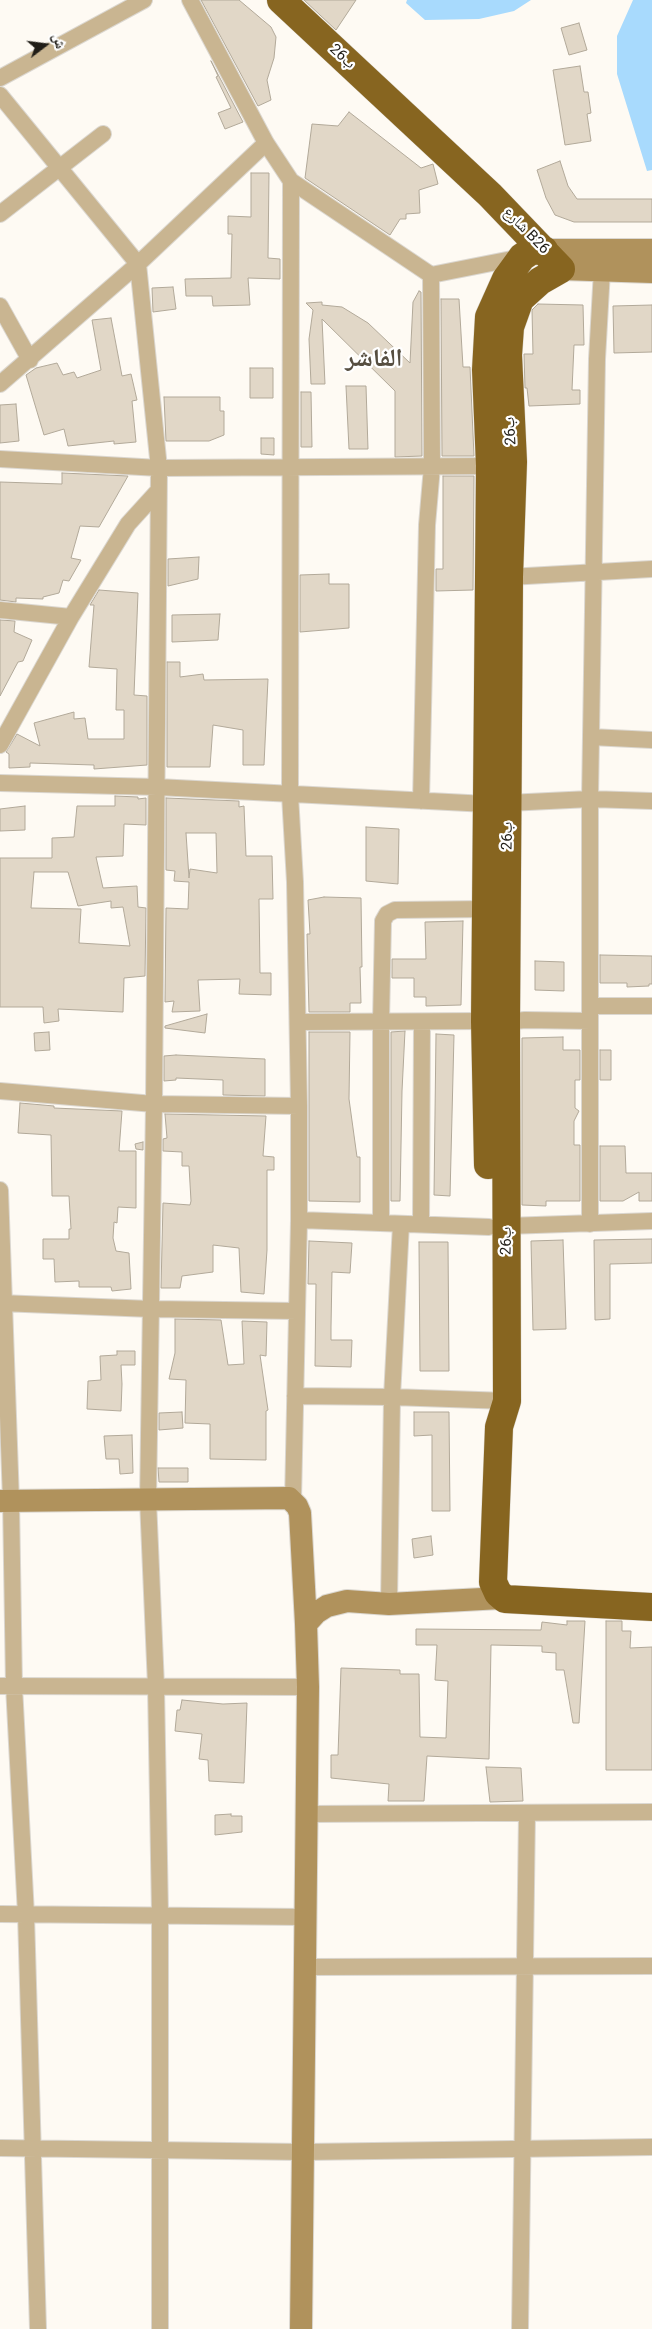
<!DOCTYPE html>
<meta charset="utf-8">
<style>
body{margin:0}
#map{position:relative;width:652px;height:2329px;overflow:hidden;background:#fefaf3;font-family:Roboto,"Noto Naskh Arabic",sans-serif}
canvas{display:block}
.north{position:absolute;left:20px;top:20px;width:50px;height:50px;-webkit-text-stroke:4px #fff;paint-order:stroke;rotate:75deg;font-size:14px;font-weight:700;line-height:20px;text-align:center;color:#211e18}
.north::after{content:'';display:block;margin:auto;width:18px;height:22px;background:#211e18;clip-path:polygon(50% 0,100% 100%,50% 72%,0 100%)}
</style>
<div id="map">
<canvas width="652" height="2329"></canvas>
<div class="north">ش</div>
</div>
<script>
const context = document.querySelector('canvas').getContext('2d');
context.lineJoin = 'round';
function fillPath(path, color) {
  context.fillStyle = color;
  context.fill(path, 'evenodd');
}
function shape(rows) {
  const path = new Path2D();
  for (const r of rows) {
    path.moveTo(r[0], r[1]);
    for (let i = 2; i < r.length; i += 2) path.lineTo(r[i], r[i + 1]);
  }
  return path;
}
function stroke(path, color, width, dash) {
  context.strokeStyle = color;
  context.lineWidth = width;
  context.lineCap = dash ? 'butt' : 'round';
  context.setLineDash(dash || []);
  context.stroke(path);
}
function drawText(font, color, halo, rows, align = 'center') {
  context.font = font + ' Roboto,"Noto Naskh Arabic",sans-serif';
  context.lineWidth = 4.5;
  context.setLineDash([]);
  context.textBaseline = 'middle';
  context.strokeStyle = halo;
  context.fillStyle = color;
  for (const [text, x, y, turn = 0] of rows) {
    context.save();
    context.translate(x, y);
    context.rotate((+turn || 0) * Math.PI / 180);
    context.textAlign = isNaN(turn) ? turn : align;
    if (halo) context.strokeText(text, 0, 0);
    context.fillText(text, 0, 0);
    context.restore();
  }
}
fillPath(shape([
 [407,0,531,0,514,11,479,19,425,20,406,3],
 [633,0,652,0,652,170,647,171,617,74,617,36]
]), '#a8dafd');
const building = shape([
 [201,0,239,0,271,27,276,37,274,58,267,80,271,100,258,106,201,0],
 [304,0,356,0,336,30,304,0],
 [579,23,587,50,569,55,561,28,579,23],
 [211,61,243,122,225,129,218,113,231,108,216,77,218,76,211,61],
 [580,66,584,92,588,92,591,113,587,114,591,141,565,145,553,70,580,66],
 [349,112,421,168,433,164,438,184,419,190,420,213,406,214,406,219,400,219,390,235,305,178,312,124,338,126,349,112],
 [560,161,568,186,577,199,652,199,652,222,574,222,555,215,546,198,537,170,560,161],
 [251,173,269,173,268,258,280,259,280,279,248,278,250,305,213,306,212,296,186,296,185,279,231,278,232,234,228,234,228,216,251,217,251,173],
 [173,287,176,309,153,312,152,288,173,287],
 [419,291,421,292,422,456,395,457,395,391,322,319,325,384,311,384,309,339,313,310,306,303,322,302,322,305,342,307,368,323,410,363,413,302,419,291],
 [441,299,459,299,463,367,470,367,474,456,442,456,441,299],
 [538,304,583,305,584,345,574,345,572,390,580,390,580,404,529,406,527,388,525,388,524,354,533,354,532,310,538,304],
 [652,305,652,352,614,353,613,306,652,305],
 [111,318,122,376,131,374,137,400,132,401,136,442,114,444,114,441,68,446,64,429,44,435,26,375,36,368,57,363,63,375,74,372,77,378,101,370,92,320,111,318],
 [250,368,273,368,273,398,250,398,250,368],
 [346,386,366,386,368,449,349,449,346,386],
 [301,392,311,392,312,447,301,447,301,392],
 [164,397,220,397,220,411,224,411,224,435,209,441,166,441,164,397],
 [16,404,19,441,0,443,0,405,16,404],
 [261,438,274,438,274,455,261,454,261,438],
 [62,473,128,476,99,527,80,526,71,558,81,560,69,581,63,580,59,593,43,597,43,599,16,598,16,602,0,600,0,482,62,484,62,473],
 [443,476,474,476,473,590,436,591,436,569,443,569,443,476],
 [199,557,198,579,168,586,168,559,199,557],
 [329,574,329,584,349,584,349,628,300,632,300,575,329,574],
 [99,590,138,593,134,695,147,696,147,765,94,769,94,765,30,763,30,767,9,768,9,754,6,752,17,734,40,746,34,723,74,712,74,719,85,718,88,739,124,739,124,710,116,710,117,669,89,667,94,605,90,605,99,590],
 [220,614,218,640,172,642,172,615,220,614],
 [0,620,15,621,14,632,32,640,23,661,18,662,0,696,0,620],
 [167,662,180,662,180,677,203,674,204,680,268,679,264,765,243,765,243,730,213,725,210,767,167,767,167,662],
 [115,796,138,797,138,799,146,798,146,825,124,824,123,856,96,857,103,888,137,886,138,907,146,908,145,976,124,978,123,1012,58,1009,59,1021,44,1023,43,1007,0,1007,0,858,52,858,52,838,74,837,77,806,115,806,115,796],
 [34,872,68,872,78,906,111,901,111,908,123,907,130,946,79,943,81,909,31,908,34,872],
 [166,798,239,801,239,807,244,806,246,856,272,856,273,899,259,899,260,973,271,973,271,995,239,994,240,979,198,980,200,1011,172,1012,174,1001,165,1002,166,908,188,909,189,882,174,881,175,871,166,870,166,798],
 [186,833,216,833,217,873,190,869,189,878,186,833],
 [25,806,25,830,0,831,0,809,25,806],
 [366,827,399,829,398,884,366,881,366,827],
 [324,897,361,898,362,967,360,967,361,1003,350,1003,350,1012,309,1012,307,934,310,934,308,900,324,897],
 [463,921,461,1005,426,1006,426,997,414,997,414,978,392,978,392,959,426,959,425,922,463,921],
 [600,955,652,956,652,984,649,984,649,986,627,987,627,983,600,983,600,955],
 [535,961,564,962,564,991,535,990,535,961],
 [207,1014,205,1033,165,1028,165,1026,207,1014],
 [405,1031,402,1091,400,1201,391,1201,391,1032,405,1031],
 [49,1032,50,1050,35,1051,34,1033,49,1032],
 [309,1032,350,1032,349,1099,357,1157,360,1157,360,1202,309,1201,309,1032],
 [436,1034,454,1035,450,1196,434,1195,436,1034],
 [563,1037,563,1050,580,1050,580,1080,575,1080,575,1108,579,1111,574,1121,574,1145,580,1145,580,1201,546,1201,546,1206,522,1205,522,1038,563,1037],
 [600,1050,611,1050,611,1080,600,1080,600,1050],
 [176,1055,265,1059,265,1096,223,1095,223,1080,176,1078,176,1080,164,1081,164,1056,176,1055],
 [20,1103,54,1106,54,1108,122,1111,119,1151,136,1151,136,1208,118,1207,117,1223,114,1222,113,1238,116,1251,129,1253,131,1289,112,1291,111,1287,79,1287,79,1281,55,1282,54,1259,43,1259,43,1239,69,1239,69,1229,71,1229,69,1196,52,1196,51,1135,18,1133,20,1103],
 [165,1114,266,1116,263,1156,274,1157,274,1170,267,1170,267,1250,264,1294,241,1292,239,1248,213,1245,213,1272,182,1276,180,1288,161,1288,163,1203,190,1205,191,1201,189,1166,182,1166,182,1152,163,1151,163,1139,167,1138,165,1114],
 [143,1142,143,1150,136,1149,135,1144,143,1142],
 [600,1146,625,1146,626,1173,652,1173,652,1201,639,1201,639,1192,623,1201,600,1201,600,1146],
 [652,1239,652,1263,610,1264,610,1319,595,1320,594,1240,652,1239],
 [563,1240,566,1329,533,1330,531,1241,563,1240],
 [309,1241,352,1243,350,1273,332,1272,331,1327,331,1340,352,1340,351,1367,315,1366,316,1284,308,1284,309,1241],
 [419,1242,448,1242,449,1371,420,1371,419,1242],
 [175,1319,221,1320,228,1365,244,1364,242,1321,267,1322,266,1356,260,1355,268,1410,266,1411,266,1460,210,1459,210,1424,185,1423,186,1380,169,1379,175,1353,175,1319],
 [117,1351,135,1351,135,1365,121,1365,122,1384,121,1411,87,1409,88,1381,101,1380,100,1356,117,1355,117,1351],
 [182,1412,183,1428,159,1430,159,1413,182,1412],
 [414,1412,449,1412,450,1511,432,1511,432,1435,414,1436,414,1412],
 [132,1435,133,1473,120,1474,119,1459,106,1459,104,1436,132,1435],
 [158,1468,188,1468,188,1482,159,1482,158,1468],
 [431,1536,433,1555,414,1558,412,1539,431,1536],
 [567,1621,585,1621,579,1723,573,1723,564,1670,556,1670,556,1653,542,1652,542,1646,491,1645,489,1759,427,1756,424,1801,388,1801,389,1784,331,1778,331,1755,338,1755,341,1668,400,1670,400,1674,419,1674,420,1737,446,1738,448,1681,435,1680,437,1645,416,1645,416,1629,541,1630,542,1622,567,1625,567,1621],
 [606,1621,622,1621,622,1631,631,1631,630,1648,652,1647,652,1770,606,1770,606,1621],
 [182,1700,223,1704,247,1703,244,1783,209,1781,208,1760,199,1759,202,1734,175,1731,177,1710,180,1710,182,1700],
 [486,1767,521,1768,523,1801,490,1802,486,1767],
 [231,1814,231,1816,242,1816,242,1832,215,1835,215,1815,231,1814]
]);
fillPath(building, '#e1d7c7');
stroke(building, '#b2a999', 1);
const street = shape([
 [190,0,266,143,291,181,290,795,295,882,299,1106,299,1220,293,1501],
 [0,78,144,0],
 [0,95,138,264,159,468,154,1104,148,1500,156,1686,160,1915,160,2329],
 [291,181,431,275,522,257],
 [0,214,103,134],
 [0,306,30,360],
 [0,384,138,264,266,143],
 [0,459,159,468,490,466],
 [509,577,652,569],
 [0,610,71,617],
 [591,737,652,740],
 [0,745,71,617,128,524,158,491],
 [0,783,157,787,487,804,590,799,652,801],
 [421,801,427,525,432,467,431,275],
 [590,1006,652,1006],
 [299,1022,485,1021],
 [506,1022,525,1020,590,1021,590,799,597,359,602,270],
 [0,1091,154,1104,299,1106],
 [0,1190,11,1501,14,1686,26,1915,38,2329],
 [299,1220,489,1227],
 [381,1223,381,1022,383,921,387,914,395,910,487,909],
 [421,1223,422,1022],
 [590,1224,590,1021],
 [507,1226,652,1221],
 [0,1303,151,1309,297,1311],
 [295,1396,392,1397,507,1401],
 [389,1604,392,1397,401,1224],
 [0,1686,308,1687],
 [307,1814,652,1812],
 [0,1914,305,1917],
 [305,1967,652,1966],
 [0,2148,304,2152,652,2147],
 [520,2329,527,1813]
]);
const secondary = shape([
 [544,250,652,250],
 [561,269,652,272],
 [0,1501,289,1498,297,1506,300,1513,306,1624],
 [301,2329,308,1687,306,1624,316,1613,327,1606,347,1601,389,1604,501,1598]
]);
const highway = shape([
 [281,0,490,195,561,269,540,281,520,299,510,327,508,355,513,462,509,577,506,1022,507,1401,499,1427,493,1582,498,1593,505,1599,652,1607],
 [488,1165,485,1021,490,466,486,370,489,317,506,279,522,257,531,251,544,250]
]);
stroke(street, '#dbd7d0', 18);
stroke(secondary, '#dbd7d0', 24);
stroke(highway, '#dbd7d0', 29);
stroke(street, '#c9b591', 16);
stroke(secondary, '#b0925c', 22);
stroke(highway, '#876520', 28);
drawText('15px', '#211e18', '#fff', [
 ["26ب",342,57,43],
 ["شارع B26",526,231,46],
 ["26ب",511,431,-93],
 ["26ب",508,836,-89],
 ["26ب",507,1241,-89]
]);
drawText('bold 25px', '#564e40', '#fff', [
 ["الفاشر",374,360]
]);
</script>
